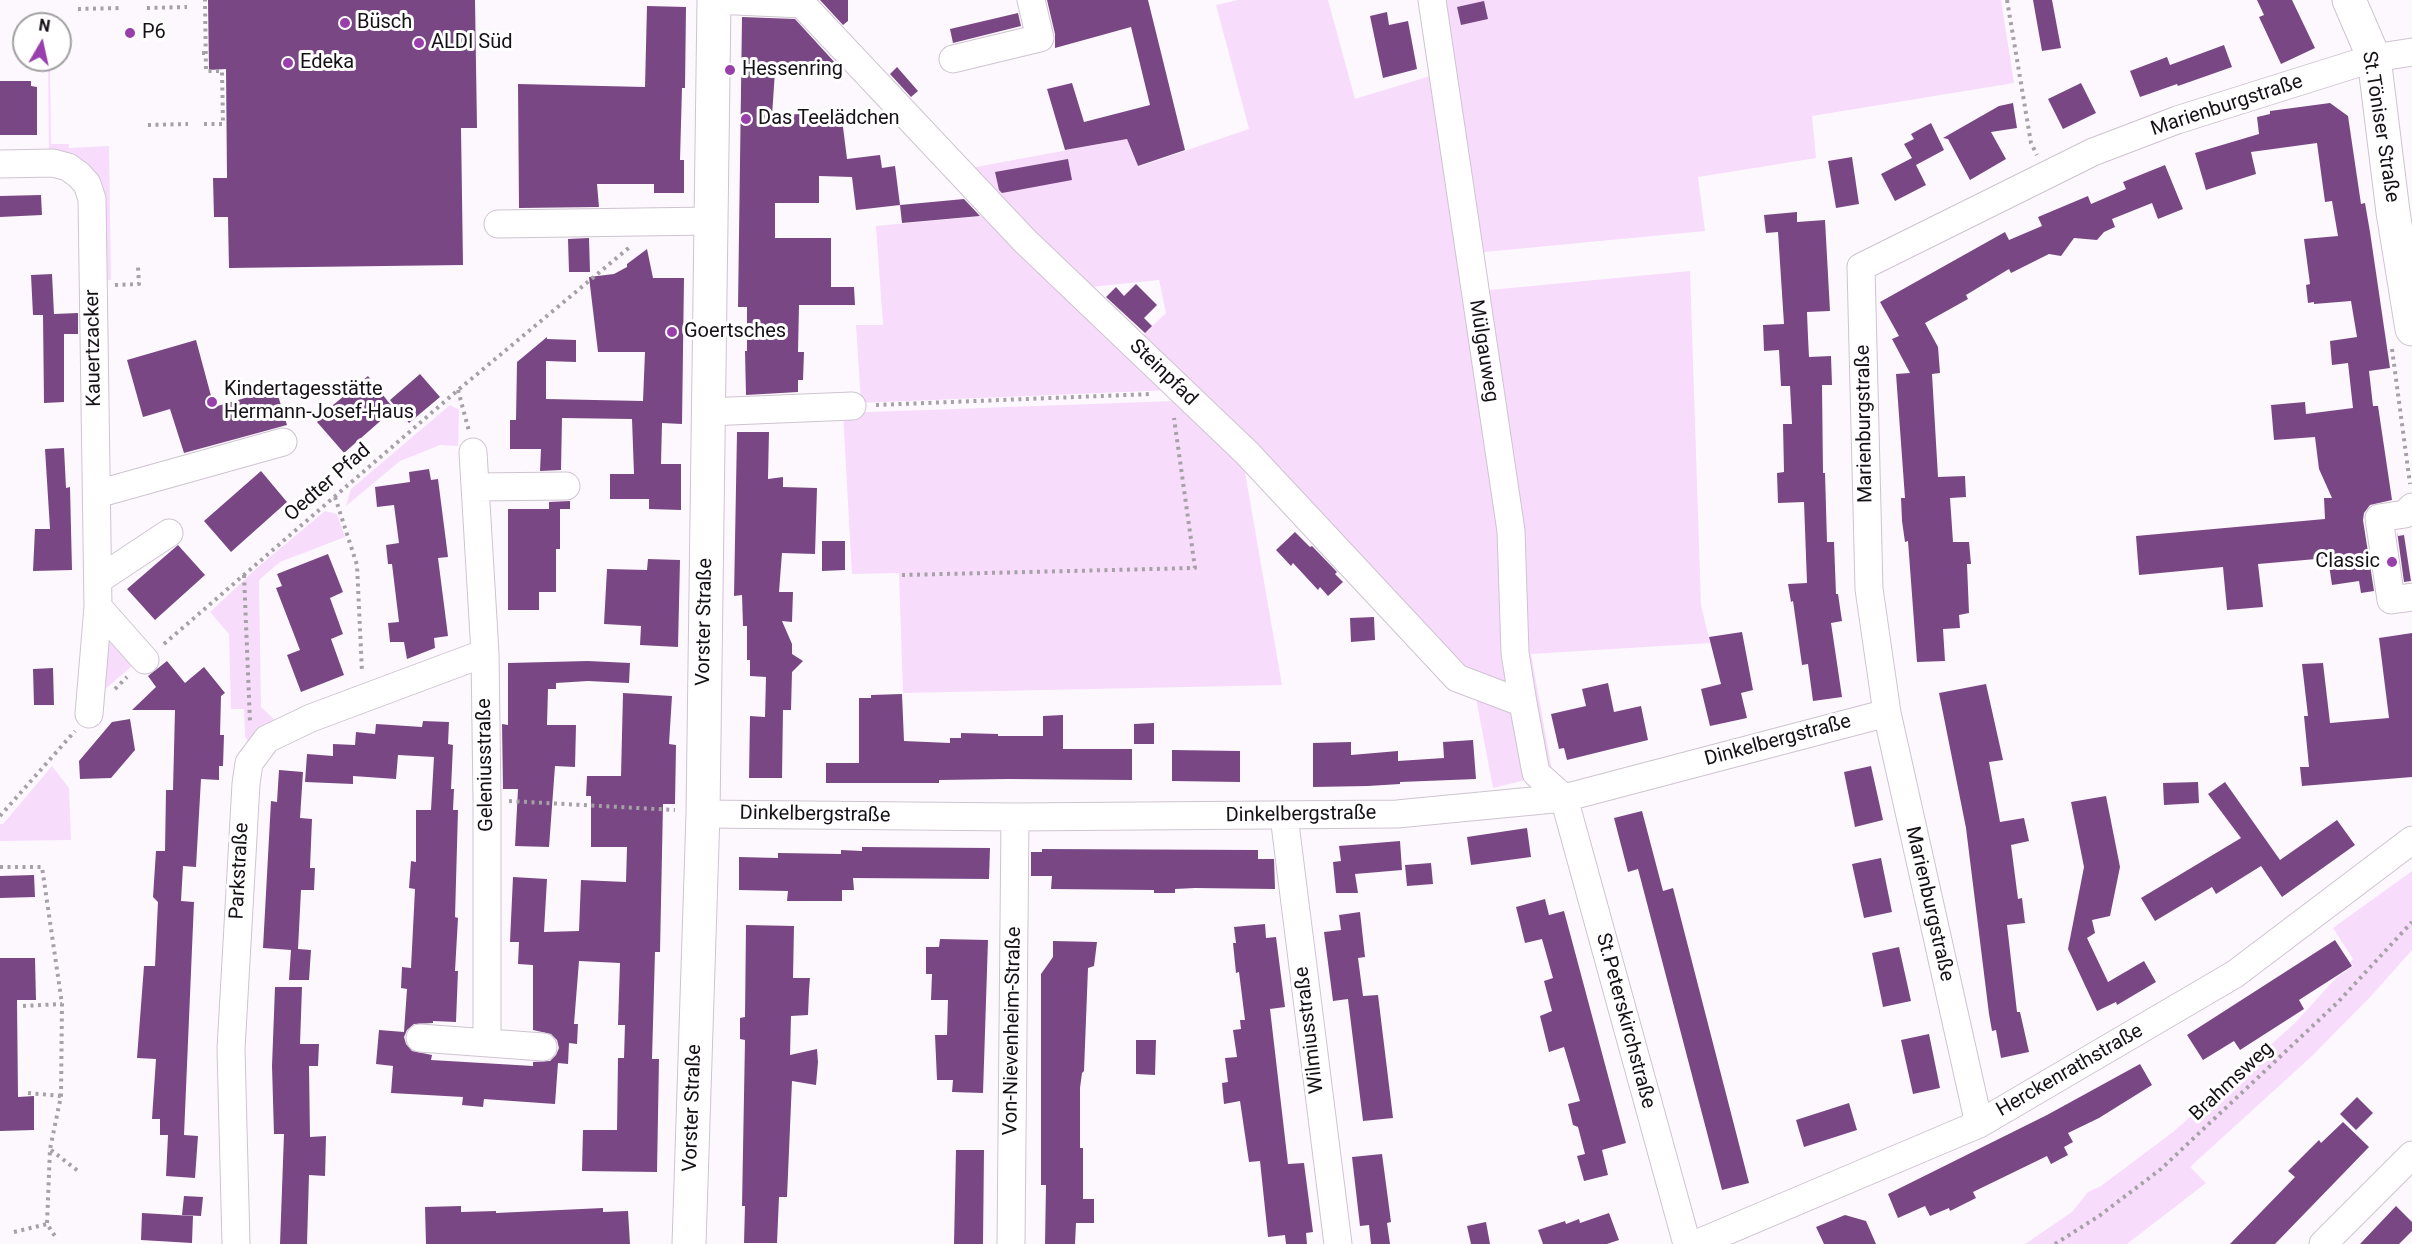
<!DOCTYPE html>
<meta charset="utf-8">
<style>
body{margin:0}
#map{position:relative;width:2412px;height:1244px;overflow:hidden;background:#fdf8fe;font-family:Roboto,sans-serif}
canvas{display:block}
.north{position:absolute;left:12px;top:12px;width:60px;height:60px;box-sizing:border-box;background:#fff;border:2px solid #a1a0a2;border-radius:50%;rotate:9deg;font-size:16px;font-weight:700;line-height:24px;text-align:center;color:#151116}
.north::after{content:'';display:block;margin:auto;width:21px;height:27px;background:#983fab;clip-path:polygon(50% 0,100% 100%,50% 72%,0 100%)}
</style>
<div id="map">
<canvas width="2412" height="1244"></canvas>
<div class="north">N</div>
</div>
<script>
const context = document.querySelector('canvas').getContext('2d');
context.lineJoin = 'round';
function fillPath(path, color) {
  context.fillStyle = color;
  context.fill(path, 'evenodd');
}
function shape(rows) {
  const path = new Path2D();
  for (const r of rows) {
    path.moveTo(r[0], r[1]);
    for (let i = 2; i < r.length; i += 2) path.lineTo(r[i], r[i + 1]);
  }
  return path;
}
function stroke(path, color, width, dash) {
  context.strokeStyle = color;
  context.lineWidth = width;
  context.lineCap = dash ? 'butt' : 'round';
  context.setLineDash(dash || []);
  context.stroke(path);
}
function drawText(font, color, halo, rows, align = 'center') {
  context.font = font + ' Roboto,sans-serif';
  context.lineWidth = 6;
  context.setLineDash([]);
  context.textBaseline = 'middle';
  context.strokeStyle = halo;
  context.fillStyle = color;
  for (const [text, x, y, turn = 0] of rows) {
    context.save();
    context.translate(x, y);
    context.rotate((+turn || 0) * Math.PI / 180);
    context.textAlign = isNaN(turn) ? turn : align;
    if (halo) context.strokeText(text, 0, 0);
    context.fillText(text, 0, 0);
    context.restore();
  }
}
fillPath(shape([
 [1238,0,1328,0,1355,99,1437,74,1503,532,1513,688,1461,676,1137,341,1166,313,1159,280,1081,288,965,169,1127,139,1138,167,1249,129,1216,5],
 [1438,0,2001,0,2014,83,1812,116,1816,158,1698,177,1705,231,1474,253],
 [48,60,50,60,51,144,69,144,69,148,109,146,111,280,106,280,100,203,49,157],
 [994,215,1172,390,861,403,856,325,883,325,876,226],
 [1690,271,1701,605,1710,643,1531,654,1553,776,1544,777,1479,291],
 [1174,401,1242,455,1282,685,903,693,899,573,852,574,843,413],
 [450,405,459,410,458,446,440,445,400,461,346,506,351,489],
 [325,511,337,514,345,537,280,562,259,580,261,707,277,722,249,742,245,737,244,709,231,709,229,634,210,612,259,566],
 [112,642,132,666,103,691,103,646],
 [1475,693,1513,704,1530,779,1493,788],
 [52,766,69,788,71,840,0,841,0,824,3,824],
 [2412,871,2412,950,2372,995,2312,1056,2190,1167,2206,1183,2127,1244,2025,1244,2072,1212,2088,1192,2101,1186,2173,1132,2295,1023,2336,978,2353,966,2350,962,2353,959,2333,928]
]), '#f7dcfc');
fillPath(shape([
 [208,0,475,0,477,128,461,128,463,265,229,268,228,217,214,217,213,178,227,178,226,69,209,70],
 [820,0,848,0,848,21,843,25],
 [1047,0,1148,0,1185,150,1138,166,1127,139,1065,150,1047,89,1072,83,1084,122,1150,105,1131,27,1055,48,1055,34],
 [2033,0,2052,0,2061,48,2042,51],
 [2257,0,2292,0,2315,48,2281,64,2259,17,2264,15],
 [1484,1,1488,19,1461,25,1457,7],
 [647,6,686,7,685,88,682,88,680,160,684,160,684,193,654,193,654,184,597,184,599,207,519,208,518,84,645,87],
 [1387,12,1389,25,1408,21,1417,69,1383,78,1370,16],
 [1018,13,1021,26,953,43,950,29],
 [742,17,795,19,838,66,775,71,772,116,841,111,847,159,880,155,882,168,895,166,900,205,964,199,980,216,902,223,900,205,856,210,852,177,819,176,819,203,775,203,775,238,831,238,831,287,854,287,855,305,799,305,798,352,804,352,803,380,798,380,798,392,746,395,745,351,747,351,747,307,738,307],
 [2224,45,2232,67,2178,86,2177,84,2140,97,2130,71,2167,57,2170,65],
 [897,67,918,91,911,97,890,74],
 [0,81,31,81,31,86,37,87,37,135,0,135],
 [2081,83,2096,113,2063,129,2048,99],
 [2013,103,2017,128,1991,132,2006,159,1970,180,1948,139,1943,138,1999,106],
 [2330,103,2348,116,2361,204,2365,203,2370,232,2390,368,2369,371,2373,406,2378,406,2392,500,2370,505,2364,513,2363,520,2374,591,2361,593,2359,581,2332,585,2328,558,2258,564,2263,607,2227,610,2223,567,2139,575,2136,536,2325,519,2324,498,2332,498,2319,469,2315,437,2274,440,2271,405,2305,402,2306,414,2353,408,2348,363,2332,365,2330,341,2357,337,2351,301,2314,304,2314,302,2308,303,2306,285,2310,284,2304,239,2338,236,2332,201,2325,202,2317,143,2251,152,2256,174,2206,190,2195,153,2259,134,2257,117,2270,114,2270,111],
 [1931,123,1944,150,1916,165,1926,185,1895,201,1881,174,1912,158,1904,144,1914,139,1911,134],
 [1852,157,1859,204,1836,208,1828,161],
 [1068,159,1072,180,1002,193,999,190,995,172],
 [2165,165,2183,209,2158,219,2152,203,2112,219,2115,227,2104,232,2097,240,2074,238,2061,256,2049,254,2011,273,2009,269,1966,295,1968,299,1925,323,1938,347,1940,373,1932,374,1938,477,1965,476,1966,497,1950,498,1953,542,1969,542,1971,564,1967,564,1969,613,1959,615,1960,628,1943,629,1945,661,1917,662,1908,541,1905,542,1902,521,1901,498,1905,498,1896,374,1910,373,1892,339,1899,336,1880,302,2005,232,2009,240,2042,226,2038,217,2088,196,2091,204,2126,189,2123,182],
 [41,195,42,215,0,217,0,196],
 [1797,212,1797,222,1825,220,1830,311,1807,312,1808,337,1809,357,1831,356,1832,385,1822,385,1823,473,1825,473,1827,542,1834,542,1836,594,1838,594,1842,621,1831,623,1842,697,1813,701,1808,664,1802,665,1793,601,1791,602,1788,584,1807,583,1804,502,1778,503,1777,473,1784,472,1783,424,1792,424,1790,386,1781,386,1779,350,1764,351,1763,325,1784,324,1778,232,1766,233,1764,215],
 [589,238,590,272,569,272,568,239],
 [647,249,653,278,684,278,682,424,662,423,661,464,681,464,681,510,649,509,649,499,610,499,610,474,634,474,632,419,562,418,561,470,540,471,541,449,510,449,510,420,516,420,517,362,547,337,547,339,576,340,576,362,546,361,546,399,643,401,645,352,598,352,589,277,614,274,627,267,627,264],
 [52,274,54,314,78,313,78,334,64,334,64,402,44,403,43,315,33,315,31,275],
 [1136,284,1157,305,1144,318,1152,326,1145,333,1106,297,1116,287,1124,296],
 [196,340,214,407,276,389,287,425,184,453,170,409,143,417,127,360],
 [420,374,440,397,409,423,390,400],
 [368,376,394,409,344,453,317,422,326,414,321,415],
 [737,432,769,432,768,479,783,477,783,487,817,488,815,554,782,553,779,592,793,592,792,622,782,621,792,644,792,654,803,661,792,672,791,710,783,710,782,778,749,778,750,716,765,717,766,677,750,676,750,660,747,660,747,626,743,626,742,595,734,596],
 [64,448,66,488,70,487,72,570,33,571,35,529,50,529,45,449],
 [429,469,431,480,438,479,448,557,438,558,448,636,434,638,435,648,407,659,404,642,390,642,388,623,399,622,392,564,388,564,386,545,399,543,394,505,377,507,375,487,410,482,409,472],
 [261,471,287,502,231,552,204,521],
 [570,501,570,509,560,509,560,549,556,549,556,592,539,592,539,610,508,610,508,509,549,509,549,502],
 [2397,531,2398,536,2404,535,2411,581,2404,582],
 [1295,532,1310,547,1312,546,1337,572,1335,574,1343,582,1328,596,1320,587,1318,590,1293,563,1291,566,1276,550],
 [822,541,845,541,845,570,822,571],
 [178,545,205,575,155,620,127,589],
 [328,554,343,592,330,598,343,634,331,639,344,675,301,692,287,655,300,650,276,588,282,586,277,574],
 [648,559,680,560,678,647,640,645,641,626,604,624,607,569,647,570],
 [1374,617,1375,640,1351,642,1350,618],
 [1742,632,1753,690,1741,693,1747,718,1710,726,1701,689,1721,684,1709,637],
 [2412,633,2412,777,2302,786,2300,767,2309,767,2304,716,2308,716,2302,664,2323,663,2330,723,2389,718,2379,638],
 [167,661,185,683,204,667,225,693,221,696,220,735,224,735,223,766,219,766,219,780,201,779,196,867,183,866,181,901,194,902,184,1135,198,1136,195,1178,166,1176,168,1135,160,1135,160,1119,152,1119,156,1059,137,1058,144,966,155,966,158,902,153,897,156,851,165,851,166,790,173,790,175,710,132,710,156,687,148,676],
 [588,661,630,663,629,683,588,681,556,683,556,689,548,689,547,725,576,725,575,767,555,766,549,847,515,846,518,789,503,789,502,724,508,725,508,663],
 [53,668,54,705,34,705,33,669],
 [1608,683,1614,712,1641,706,1648,740,1567,760,1564,748,1559,749,1551,714,1586,706,1582,689],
 [1986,684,2003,760,1989,762,2000,822,2024,818,2029,841,2011,845,2018,899,2022,898,2025,923,2007,925,2017,1012,2020,1012,2029,1052,2001,1058,1996,1030,1992,1031,1989,1014,1966,828,1939,693],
 [623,693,672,696,669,744,676,745,675,804,663,804,660,952,655,952,652,1059,659,1059,657,1172,582,1171,583,1130,617,1130,618,1058,624,1058,625,1025,618,1025,620,963,579,961,574,1024,578,1024,577,1044,569,1043,568,1064,558,1063,555,1104,484,1099,483,1107,462,1105,463,1097,391,1093,393,1066,376,1064,379,1030,404,1032,407,989,401,988,402,967,411,968,415,889,409,888,411,861,416,862,416,810,431,810,434,757,398,755,396,779,353,776,353,784,305,782,307,754,333,756,333,744,355,745,356,732,375,734,376,724,422,727,423,721,449,722,448,744,453,745,451,789,454,789,453,810,458,810,455,917,458,918,455,971,458,971,456,1022,433,1021,433,1023,414,1024,407,1030,404,1037,406,1044,412,1051,432,1055,431,1060,533,1066,533,1062,550,1061,556,1055,559,1048,557,1040,551,1034,533,1030,533,965,518,964,519,942,510,942,513,877,547,879,544,932,579,931,581,880,626,882,627,847,591,847,591,796,586,796,587,776,621,776],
 [902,694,904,741,950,743,950,738,961,738,961,733,998,734,998,736,1043,736,1043,716,1063,715,1063,749,1132,749,1132,780,1008,779,939,780,939,783,826,783,826,763,859,763,859,698,871,698,871,695],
 [130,719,135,750,111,778,80,779,79,761,112,722],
 [1154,723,1154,744,1134,744,1134,724],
 [1473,740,1476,779,1400,782,1400,784,1368,786,1313,787,1313,743,1351,742,1351,755,1398,751,1398,761,1444,758,1443,742],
 [1172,750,1240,751,1240,782,1172,781],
 [1871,766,1883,820,1855,827,1844,772],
 [279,770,303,772,300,818,312,819,310,868,315,868,314,890,301,890,298,949,311,950,309,980,289,980,291,950,263,948,271,801,277,802],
 [2198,782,2199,803,2164,805,2163,783],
 [2225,782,2280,860,2337,820,2355,845,2282,897,2261,866,2216,894,2212,887,2155,921,2141,898,2241,838,2208,794],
 [2106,796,2120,867,2110,916,2092,920,2095,933,2087,938,2108,982,2144,961,2156,982,2117,1005,2116,1002,2097,1011,2068,949,2084,867,2071,802],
 [1642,811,1663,891,1673,888,1749,1183,1722,1190,1638,869,1628,872,1614,818],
 [1527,828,1531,857,1471,865,1467,837],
 [1400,841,1402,870,1355,874,1358,893,1336,893,1333,862,1341,861,1339,846],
 [862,847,990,848,989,879,853,878,854,890,842,890,842,901,787,901,788,891,739,890,739,857,778,858,778,853,841,854,841,850,862,851],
 [1042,849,1258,850,1258,859,1274,859,1275,889,1195,888,1175,889,1175,893,1154,893,1154,890,1051,889,1052,876,1031,876,1031,852,1042,852],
 [1881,858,1892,912,1864,918,1852,864],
 [1431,863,1433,884,1407,886,1405,865],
 [34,875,35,897,0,898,0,876],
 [1545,899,1549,915,1564,911,1626,1143,1602,1150,1608,1175,1584,1181,1577,1156,1585,1154,1578,1127,1573,1125,1568,1104,1580,1101,1564,1047,1549,1052,1540,1016,1552,1011,1544,981,1553,978,1542,939,1525,943,1516,907],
 [1360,912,1365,957,1358,958,1363,996,1378,995,1393,1118,1363,1121,1348,999,1333,1001,1324,932,1341,930,1339,915],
 [1265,924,1266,938,1276,937,1285,1007,1270,1009,1288,1164,1304,1163,1313,1232,1306,1233,1307,1244,1286,1244,1285,1235,1268,1237,1260,1161,1249,1162,1240,1101,1224,1104,1222,1083,1228,1082,1225,1058,1237,1057,1233,1030,1241,1029,1240,1020,1245,1020,1239,972,1236,973,1233,943,1236,943,1234,927],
 [746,925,794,926,793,978,810,978,809,990,808,1015,791,1016,790,1055,817,1049,818,1062,816,1085,792,1081,787,1197,779,1197,777,1243,744,1243,745,1206,742,1206,745,1040,740,1039,740,1018,745,1017],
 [940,939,988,940,983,1093,952,1092,953,1080,937,1080,935,1035,947,1035,948,1000,931,1000,932,974,926,974,926,947,939,947],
 [2335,940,2352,966,2299,1000,2304,1009,2240,1050,2234,1041,2203,1060,2187,1035],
 [1053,941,1097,942,1094,966,1088,968,1084,1071,1082,1073,1080,1088,1080,1148,1083,1148,1083,1199,1094,1199,1094,1223,1076,1223,1075,1244,1045,1244,1046,1185,1041,1185,1041,974,1053,957],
 [1899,947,1911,1001,1883,1007,1872,953],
 [0,958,35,958,36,1000,17,1000,18,1097,34,1096,34,1130,0,1131],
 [275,987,302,987,300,1044,319,1044,318,1066,309,1066,310,1137,326,1136,325,1176,309,1175,307,1244,280,1244,284,1134,274,1134,272,1066],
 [1929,1034,1940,1088,1913,1094,1901,1040],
 [1136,1040,1156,1040,1155,1075,1136,1074],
 [2140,1064,2152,1085,2099,1118,2068,1133,2073,1142,2064,1147,2068,1155,2051,1164,2047,1156,1973,1192,1976,1198,1950,1211,1949,1208,1930,1216,1925,1206,1898,1218,1888,1194,2047,1115],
 [2357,1097,2373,1113,2356,1130,2340,1114],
 [1849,1103,1857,1130,1804,1147,1796,1120],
 [2343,1122,2369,1147,2275,1244,2230,1244,2295,1177,2288,1171,2319,1140,2321,1143],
 [956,1150,984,1150,983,1244,954,1244],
 [1382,1154,1391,1222,1387,1223,1390,1244,1371,1244,1369,1225,1360,1226,1352,1157],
 [184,1196,203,1197,201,1216,182,1215],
 [461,1206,461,1212,496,1211,496,1213,603,1208,603,1212,628,1211,630,1244,426,1244,425,1207],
 [2396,1206,2412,1222,2412,1231,2399,1244,2360,1244],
 [142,1213,193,1216,192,1243,141,1240],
 [1609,1213,1619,1240,1607,1244,1543,1244,1538,1230,1565,1221,1566,1224,1579,1219,1580,1223],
 [1845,1215,1866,1221,1876,1244,1824,1244,1816,1227],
 [1486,1222,1490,1244,1471,1244,1467,1226]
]), '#794884');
const minor = shape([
 [714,0,802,4,1024,240,1247,453,1457,678,1523,703,1536,773,1564,798,1687,1244],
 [1432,0,1511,531,1515,653,1523,703],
 [953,59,1040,38,1031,0],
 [0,164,53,163,68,167,79,175,87,184,92,199,98,607,89,714],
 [498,224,711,221],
 [707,412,852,406],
 [473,452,485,653,487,800,487,1043],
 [475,487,566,486],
 [97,494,283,442],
 [2412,507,2405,514,2379,518,2391,600,2412,597],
 [98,580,169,533],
 [98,607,145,660],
 [703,814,1015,817,1397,814,1564,798,1887,713],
 [1284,816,1338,1244],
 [420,1038,543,1047],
 [1979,1124,1887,713,1869,589,1861,267,2093,152,2177,120,2374,58,2412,52],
 [236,1244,231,1049,246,784,249,763,267,739,311,718,485,653],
 [1011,1244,1015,817],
 [1696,1244,1979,1124,2235,974,2412,840],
 [2323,1244,2412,1155]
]);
const major = shape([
 [2349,0,2374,58,2393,212,2412,329],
 [689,1244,703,814,714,0]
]);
stroke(minor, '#cfc3d1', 29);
stroke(major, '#cfc3d1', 35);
stroke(shape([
 [2007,0,2031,143,2037,155],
 [147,8,187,7],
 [78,9,123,8],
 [202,53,209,53],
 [204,124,223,124,222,71,206,71,205,0],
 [148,125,188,124],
 [115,285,139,284,138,267],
 [2392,349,2410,484],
 [458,390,469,431],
 [876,405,1151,394],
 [335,497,357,565,362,672],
 [244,575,250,722],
 [902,575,1195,568,1174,418],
 [164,644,458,390,631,246],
 [115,689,127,677],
 [509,801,675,810],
 [0,816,75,731],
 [0,867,42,867,62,1004,61,1096,50,1149,47,1224,55,1236],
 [23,1006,62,1004],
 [28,1093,61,1096],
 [51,1150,78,1171],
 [14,1232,47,1224],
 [2055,1244,2099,1216,2161,1169,2338,1002,2412,922]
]), '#a5a1a6', 4, [3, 4.5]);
stroke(minor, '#fff', 27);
stroke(major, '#fff', 33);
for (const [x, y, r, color] of [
 [345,23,6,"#983fab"],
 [130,33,6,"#983fab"],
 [419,43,6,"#983fab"],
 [288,63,6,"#983fab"],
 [730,70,6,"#983fab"],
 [746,119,6,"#983fab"],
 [672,332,6,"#983fab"],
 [212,402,6,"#983fab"],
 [2392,562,6,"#983fab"]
]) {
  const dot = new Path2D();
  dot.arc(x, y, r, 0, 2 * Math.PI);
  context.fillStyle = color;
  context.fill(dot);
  stroke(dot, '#fff', 2);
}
drawText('20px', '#151116', '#fff', [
 ["Büsch",357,23],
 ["P6",142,33],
 ["ALDI Süd",431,43],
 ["Edeka",300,63],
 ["Hessenring",742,70],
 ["Das Teelädchen",758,119],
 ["Goertsches",684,332],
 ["Kindertagesstätte",224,390],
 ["Hermann-Josef-Haus",224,413],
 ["Classic",2380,562,"right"]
], 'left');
drawText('20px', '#151116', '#fff', [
 ["Marienburgstraße",2227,106,-18],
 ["St.Töniser Straße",2380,127,81],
 ["Kauertzacker",94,348,-91],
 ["Mülgauweg",1483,351,81],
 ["Steinpfad",1163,373,44],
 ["Marienburgstraße",1865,424,-91],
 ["Oedter Pfad",328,483,-41],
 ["Vorster Straße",705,622,-89],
 ["Dinkelbergstraße",1778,741,-15],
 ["Geleniusstraße",486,765,-91],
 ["Dinkelbergstraße",815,815,1],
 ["Dinkelbergstraße",1301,815,-1],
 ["Parkstraße",240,871,-87],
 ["Marienburgstraße",1929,904,77],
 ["St.Peterskirchstraße",1625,1021,75],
 ["Wilmiusstraße",1310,1030,-97],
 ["Von-Nievenheim-Straße",1013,1031,-89],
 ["Herckenrathstraße",2070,1071,-30],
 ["Brahmsweg",2232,1082,-43],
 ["Vorster Straße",693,1108,-88]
]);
</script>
